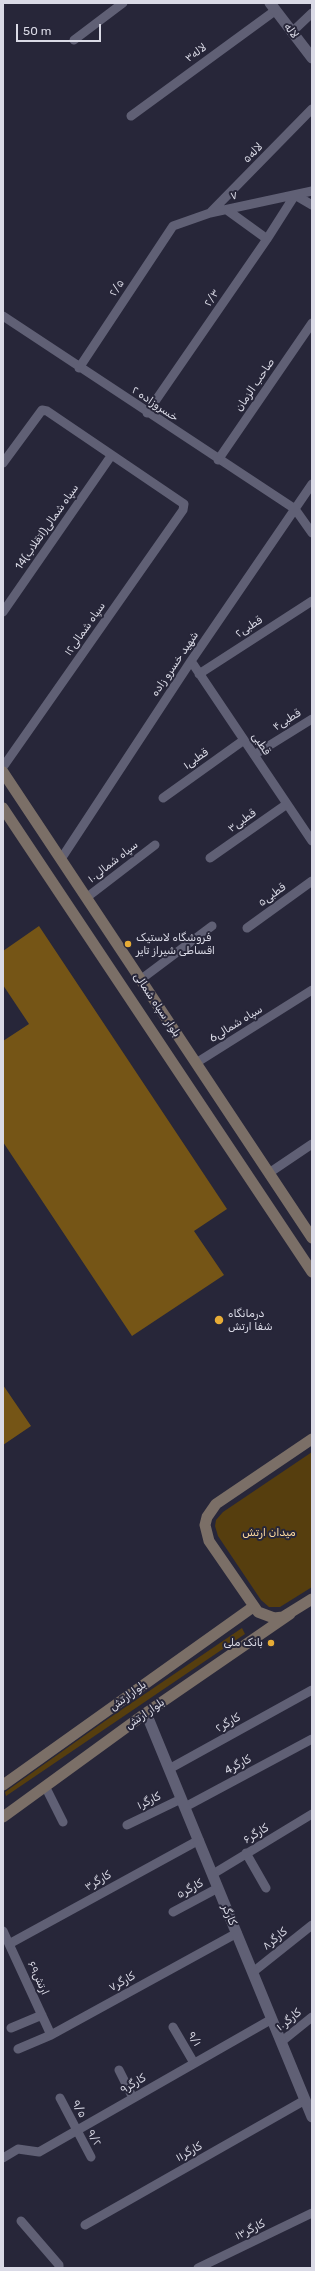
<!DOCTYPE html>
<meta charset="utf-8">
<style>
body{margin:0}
#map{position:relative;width:315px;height:2271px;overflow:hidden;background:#272639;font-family:Rubik,sans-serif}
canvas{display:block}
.frame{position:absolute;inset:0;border:4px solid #dadae6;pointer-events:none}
.scale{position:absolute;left:16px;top:24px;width:85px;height:18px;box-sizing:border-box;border:2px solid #dadae6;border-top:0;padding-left:5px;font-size:12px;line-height:14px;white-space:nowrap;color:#dadae6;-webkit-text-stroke:3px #272639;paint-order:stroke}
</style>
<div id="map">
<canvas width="315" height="2271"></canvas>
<div class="frame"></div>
<div class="scale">50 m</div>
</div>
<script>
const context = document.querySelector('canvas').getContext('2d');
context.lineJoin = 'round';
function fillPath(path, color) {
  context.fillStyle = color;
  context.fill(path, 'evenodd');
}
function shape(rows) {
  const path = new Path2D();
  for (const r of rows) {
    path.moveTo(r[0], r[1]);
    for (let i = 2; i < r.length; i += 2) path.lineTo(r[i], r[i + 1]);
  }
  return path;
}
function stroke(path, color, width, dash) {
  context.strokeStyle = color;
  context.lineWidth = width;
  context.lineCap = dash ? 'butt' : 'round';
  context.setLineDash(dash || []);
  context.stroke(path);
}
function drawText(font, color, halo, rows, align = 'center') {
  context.font = font + ' Rubik,Cairo,sans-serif';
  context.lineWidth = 4;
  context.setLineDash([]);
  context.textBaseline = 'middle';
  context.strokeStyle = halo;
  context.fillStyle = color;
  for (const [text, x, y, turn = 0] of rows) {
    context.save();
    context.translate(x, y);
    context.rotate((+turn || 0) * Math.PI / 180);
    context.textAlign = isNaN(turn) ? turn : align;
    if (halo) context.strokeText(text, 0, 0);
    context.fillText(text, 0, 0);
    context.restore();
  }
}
fillPath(shape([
 [312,1452,312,1587,280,1607,269,1607,261,1600,218,1536,215,1526,216,1520,223,1512],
 [242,1628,245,1634,6,1796,5,1792,105,1721]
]), '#563e0e');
fillPath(shape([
 [39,926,227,1209,194,1231,224,1275,132,1336,3,1142,3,1041,29,1024,3,985,3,951],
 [3,1385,31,1426,3,1445]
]), '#755516');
stroke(shape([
 [292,32,312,13],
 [74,40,123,3],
 [131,116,276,10],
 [295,195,312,205],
 [227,210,267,239],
 [210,213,312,109],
 [3,316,295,509,312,533],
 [79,368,173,226,210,213,312,191],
 [147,413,267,239,295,195],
 [218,460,312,323],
 [3,463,42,410,47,411,184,504,183,510,3,767],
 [3,612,111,456],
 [191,661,312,841],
 [199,674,312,601],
 [254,755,312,719],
 [163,798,244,740],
 [210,858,287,804],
 [61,859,191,661,312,484],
 [86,898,155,845],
 [247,928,312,881],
 [140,980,212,926],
 [196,1063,312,990],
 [269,1173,312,1144],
 [169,1769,312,1690],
 [45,1786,63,1822],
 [185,1807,312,1739],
 [127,1825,181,1799],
 [246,1853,266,1888],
 [213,1874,312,1814],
 [173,1912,218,1888],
 [3,1931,51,2035],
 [9,1944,199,1840],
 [253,1972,312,1925],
 [173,2027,194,2063],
 [11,2028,42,2015],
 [281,2042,312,2017],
 [18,2049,51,2035,237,1933],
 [119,2070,133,2098],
 [60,2098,91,2157],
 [3,2158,18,2149,39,2152,272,2019],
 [21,2221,59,2265,59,2268],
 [85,2225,305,2100],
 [198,2268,312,2213]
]), '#606075', 9);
stroke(shape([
 [270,3,312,58],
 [146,1713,312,2117]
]), '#606075', 11);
stroke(shape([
 [3,772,312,1238],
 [3,808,312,1272],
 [312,1439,216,1504,207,1517,205,1525,209,1541,258,1612,274,1618,283,1617,312,1599],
 [3,1785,253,1607],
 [3,1817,146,1713,290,1614]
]), '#7b6f67', 11);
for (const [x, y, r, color] of [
 [128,944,4,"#e7ac36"],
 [219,1320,5,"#e7ac36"],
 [271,1643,4,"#e7ac36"]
]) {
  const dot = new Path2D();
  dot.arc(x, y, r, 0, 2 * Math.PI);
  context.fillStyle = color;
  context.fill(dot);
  stroke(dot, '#272639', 1.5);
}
drawText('11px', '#dadae6', '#272639', [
 ["لاله",291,31,53],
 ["۳لاله",196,53,-36],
 ["لاله۵",253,153,-46],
 ["۷",234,196,-12],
 ["۲/۵",117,288,-57],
 ["۲/۳",212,298,-55],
 ["صاحب الزمان",255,385,-56],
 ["خسروزاده ۲",155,404,34],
 ["14سپاه شمالی(اتقلاب)",47,527,-55],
 ["قطبی۲",249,627,-33],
 ["سپاه شمالی۱۲",85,629,-55],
 ["شهید خسرو زاده",175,664,-56],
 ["قطبی۴",287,720,-32],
 ["قطبی",261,744,56],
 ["قطبی۱",196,759,-35],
 ["قطبی۳",242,821,-35],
 ["سپاه شمالی۱۰",113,862,-38],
 ["قطبی۵",272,895,-36],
 ["بلوار سپاه شمالی",157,1005,56],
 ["6سپاه شمالی",236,1024,-32],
 ["بلوارارتش",128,1696,-36],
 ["بلوار ارتش",145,1714,-35],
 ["کارگر۲",228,1723,-29],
 ["4کارگر",238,1765,-28],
 ["کارگر۱",149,1801,-26],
 ["کارگر۶",256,1834,-31],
 ["کارگر۳",98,1881,-29],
 ["کارگر۵",190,1889,-28],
 ["کارگر",229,1915,68],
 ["کارگر۸",275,1939,-39],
 ["ارتش۶۹",38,1978,65],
 ["کارگر۷",122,1982,-29],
 ["کارگر۱۰",289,2020,-39],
 ["۹/۱",194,2039,59],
 ["کارگر۹",133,2084,-30],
 ["۹/۵",79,2109,63],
 ["۹/۲",94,2138,61],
 ["کارگر۱۱",189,2152,-29],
 ["کارگر۱۳",250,2230,-26]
]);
drawText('11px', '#dadae6', '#272639', [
 ["فروشگاه لاستیک",136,938],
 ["اقساطی شیراز تایر",136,951],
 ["درمانگاه",228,1314],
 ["شفا ارتش",228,1327],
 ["بانک ملی",263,1643,"right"]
], 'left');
drawText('11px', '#fcd99f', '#272639', [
 ["میدان ارتش",269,1533]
]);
</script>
